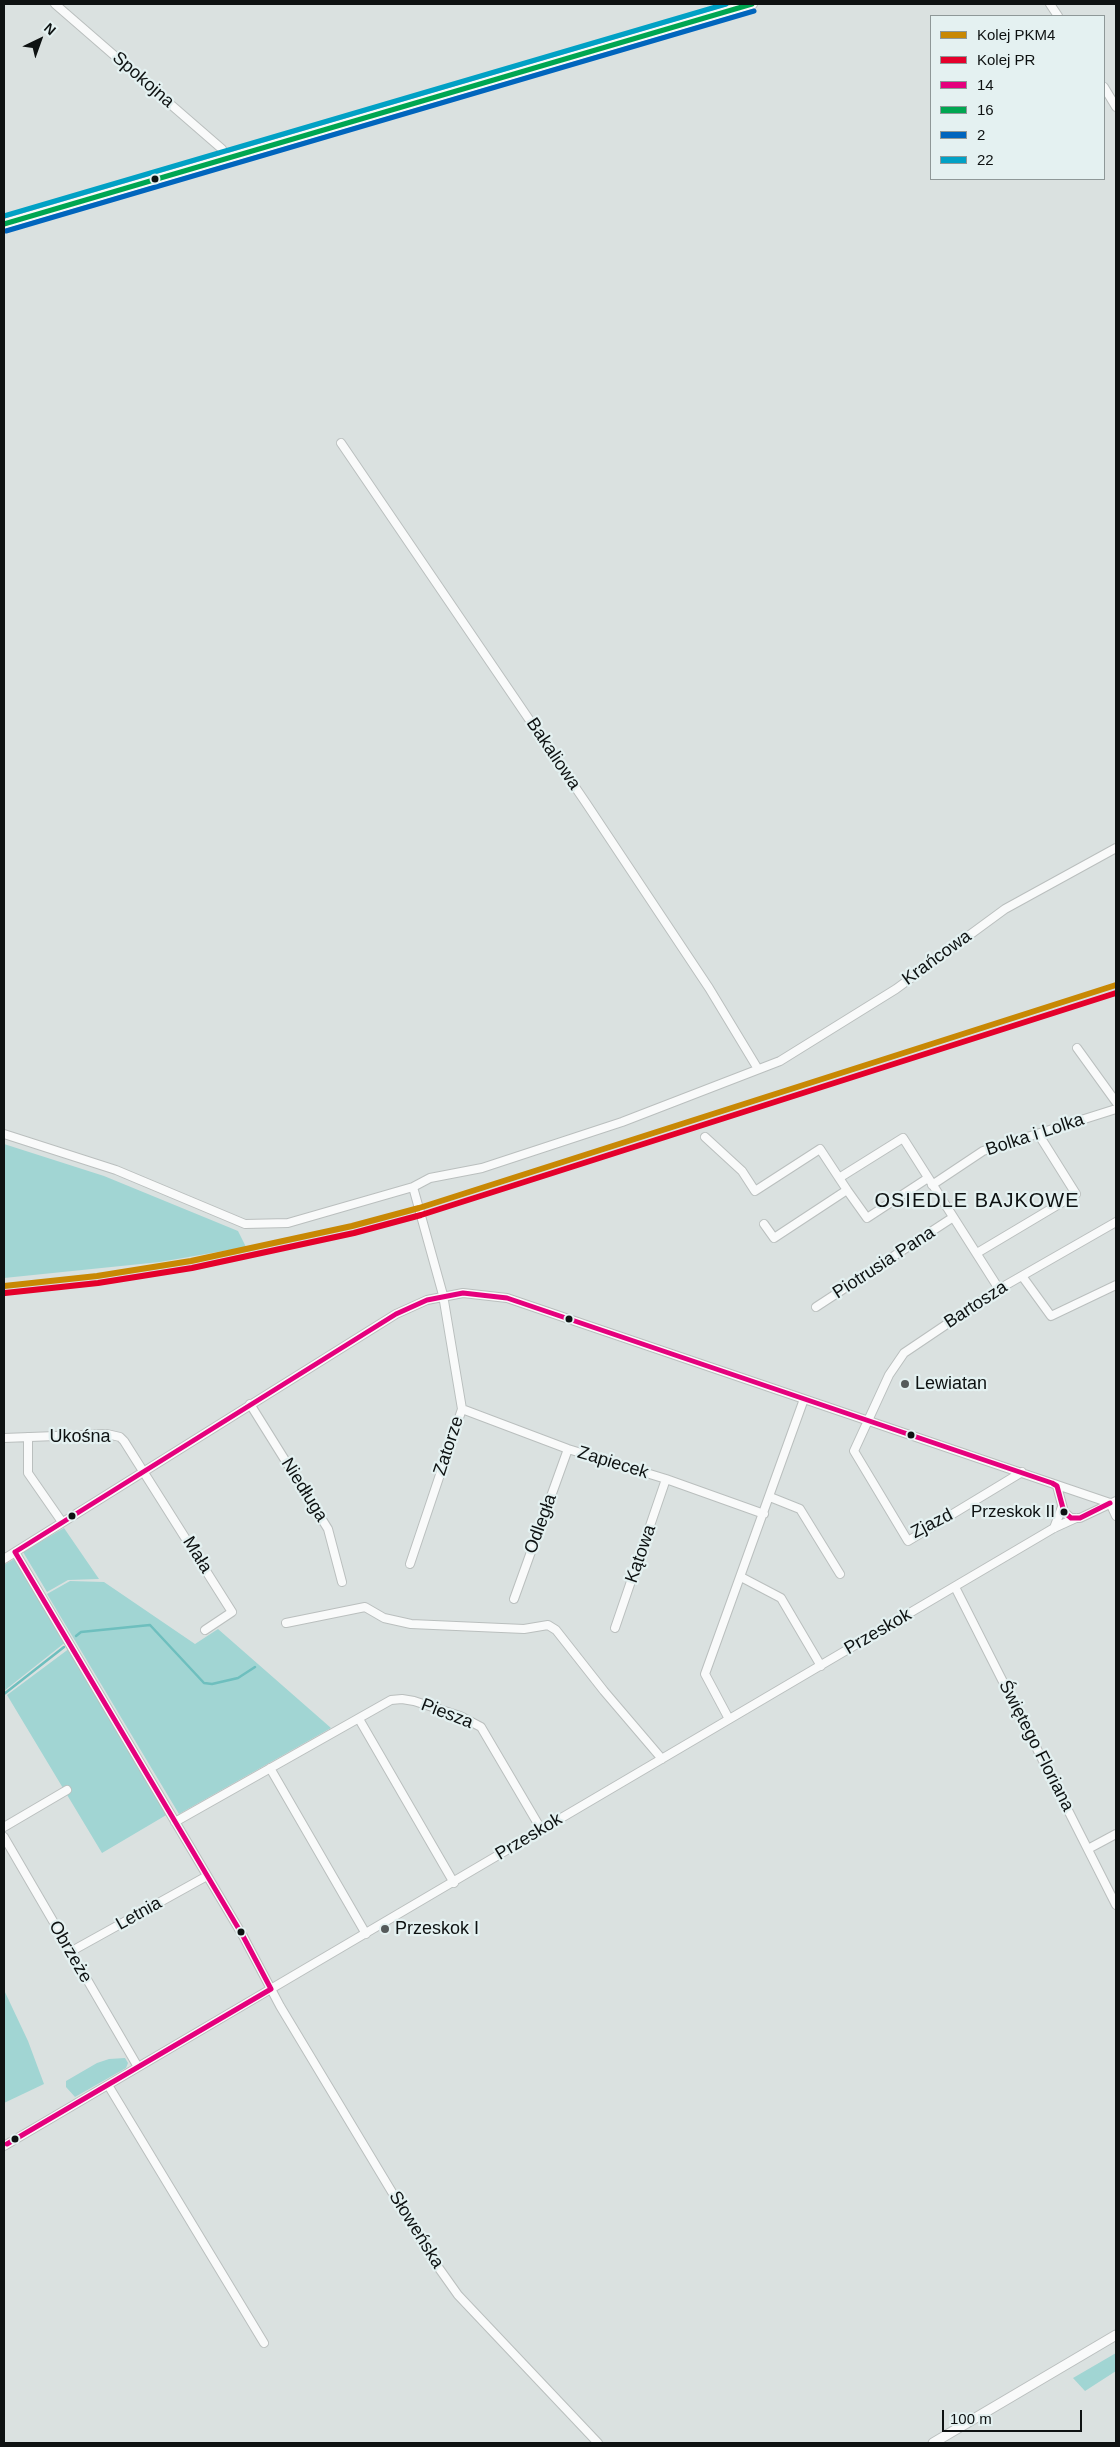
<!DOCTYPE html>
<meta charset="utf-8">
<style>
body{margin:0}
#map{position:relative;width:1120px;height:2447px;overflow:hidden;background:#dae1e0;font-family:Arial,sans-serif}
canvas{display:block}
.frame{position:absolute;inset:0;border:5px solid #0e1212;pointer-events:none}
.legend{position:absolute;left:930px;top:15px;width:175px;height:165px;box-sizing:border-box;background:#e4f1f1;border:1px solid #8e9898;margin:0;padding:6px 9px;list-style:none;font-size:15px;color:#0e1212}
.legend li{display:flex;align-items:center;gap:10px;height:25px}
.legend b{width:25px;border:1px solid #8e9898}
.north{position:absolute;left:15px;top:15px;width:50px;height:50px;-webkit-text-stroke:4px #e4f1f1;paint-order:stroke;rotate:42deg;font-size:14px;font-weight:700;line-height:20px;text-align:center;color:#0e1212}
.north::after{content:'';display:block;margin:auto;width:18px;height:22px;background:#0e1212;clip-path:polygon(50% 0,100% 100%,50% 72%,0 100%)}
.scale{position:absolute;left:942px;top:2410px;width:140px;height:22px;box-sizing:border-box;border:2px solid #0e1212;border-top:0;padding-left:6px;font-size:15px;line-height:18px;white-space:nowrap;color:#0e1212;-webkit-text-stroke:4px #e4f1f1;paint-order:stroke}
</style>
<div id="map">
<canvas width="1120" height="2447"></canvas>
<div class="frame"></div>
<ul class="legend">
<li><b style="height:6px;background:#c88804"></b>Kolej PKM4</li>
<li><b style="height:6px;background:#e4002b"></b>Kolej PR</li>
<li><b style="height:6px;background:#e5007d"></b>14</li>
<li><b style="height:6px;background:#00a651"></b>16</li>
<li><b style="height:6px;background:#0065bd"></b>2</li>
<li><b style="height:6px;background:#01a1c5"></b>22</li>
</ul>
<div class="north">N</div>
<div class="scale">100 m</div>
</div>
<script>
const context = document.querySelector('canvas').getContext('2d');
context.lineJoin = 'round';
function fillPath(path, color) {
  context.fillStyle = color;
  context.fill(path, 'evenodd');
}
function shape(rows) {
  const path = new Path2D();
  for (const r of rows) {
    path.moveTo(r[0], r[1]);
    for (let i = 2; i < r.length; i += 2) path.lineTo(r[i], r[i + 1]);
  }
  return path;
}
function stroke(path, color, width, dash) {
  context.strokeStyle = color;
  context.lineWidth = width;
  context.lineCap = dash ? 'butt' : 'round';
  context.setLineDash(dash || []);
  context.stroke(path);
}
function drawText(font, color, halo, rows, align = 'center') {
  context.font = font + ' Arial,sans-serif';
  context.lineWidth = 4.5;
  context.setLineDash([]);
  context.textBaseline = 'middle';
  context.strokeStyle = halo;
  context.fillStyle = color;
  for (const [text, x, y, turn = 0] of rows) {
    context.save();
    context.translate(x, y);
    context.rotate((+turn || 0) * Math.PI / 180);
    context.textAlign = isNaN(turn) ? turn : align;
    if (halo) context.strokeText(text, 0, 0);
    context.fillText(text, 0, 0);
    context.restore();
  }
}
fillPath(shape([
 [4,1144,104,1176,238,1231,246,1247,160,1262,4,1278],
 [64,1528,99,1579,68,1580,47,1592,23,1552],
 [16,1558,67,1641,4,1691,4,1565],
 [70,1581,104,1582,195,1644,218,1629,331,1728,179,1814,47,1594],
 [70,1648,168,1814,102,1853,7,1695],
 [4,1990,28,2041,44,2084,4,2103],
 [125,2058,128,2063,126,2068,75,2097,66,2087,66,2081,97,2063,109,2059],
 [1116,2353,1116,2371,1085,2391,1073,2378]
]), '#a1d5d3');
stroke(shape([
 [76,1636,81,1632,150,1625,204,1683,212,1684,238,1678,255,1667],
 [4,1694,64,1647]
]), '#6ebfbe', 2.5);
const minor = shape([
 [55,4,222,149,226,159],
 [1050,4,1058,16],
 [1104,87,1116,107],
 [341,443,586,803,709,988,758,1069],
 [1077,1048,1116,1102],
 [4,1134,116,1170,245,1224,288,1223,413,1187,430,1178,482,1168,622,1122,780,1061,896,989,1005,909,1116,848],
 [705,1137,742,1171,755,1191,820,1149,847,1190],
 [839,1178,903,1138,999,1289],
 [932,1185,983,1151,1116,1109],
 [764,1224,774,1238,847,1190,867,1218,928,1178],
 [977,1253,1076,1194,1039,1135],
 [1022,1276,1051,1316,1116,1285],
 [816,1307,952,1218],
 [250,1404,328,1529,342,1582],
 [462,1409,568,1449,666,1479,764,1514],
 [28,1437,28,1473,62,1522],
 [4,1438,107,1434,120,1437,124,1441,232,1612,205,1630],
 [1022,1472,908,1541,854,1451,889,1375,904,1353,999,1289,1116,1222],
 [1057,1486,1064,1512,1071,1518,1080,1518,1116,1501],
 [770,1497,800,1509,840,1574],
 [1110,1503,1116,1516],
 [1054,1528,1062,1507],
 [15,1552,243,1936,280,2006,431,2257,458,2295,598,2443],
 [4,1559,396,1314,427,1300,463,1293,507,1298,1110,1503],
 [410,1564,462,1409,443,1295,413,1187],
 [741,1577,781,1598,821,1666],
 [955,1587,1116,1905],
 [514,1599,568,1449],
 [286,1623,365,1607,384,1618,411,1624,524,1629,548,1625,556,1630,604,1691,662,1759],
 [615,1628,666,1479],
 [359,1719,454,1883],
 [729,1719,705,1674,804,1399],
 [270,1768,366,1934],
 [175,1822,391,1700,402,1699,414,1701,460,1716,481,1727,541,1829],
 [4,1827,67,1790],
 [4,1837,138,2067],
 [1088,1849,1116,1834],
 [70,1952,207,1876],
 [108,2085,264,2343],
 [4,2146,1054,1528,1076,1518]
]);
const tertiary = shape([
 [933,2443,1116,2335]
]);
const secondary = shape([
 [4,224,752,4]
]);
stroke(minor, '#babfbe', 10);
stroke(tertiary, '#babfbe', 11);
stroke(secondary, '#babfbe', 12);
stroke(minor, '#f9fafa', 8);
stroke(tertiary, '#f9fafa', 9);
stroke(secondary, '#f9fafa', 10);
stroke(shape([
 [15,1552,396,1314,427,1300,463,1293,507,1298,1052,1483,1057,1486,1064,1512,1071,1518,1080,1518,1110,1503],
 [15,1552,243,1936,271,1989],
 [7,2144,271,1989]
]), '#e5007d', 5);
stroke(shape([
 [4,224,752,4]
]), '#00a651', 5);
stroke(shape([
 [6,231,754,11]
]), '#0065bd', 5);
stroke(shape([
 [4,216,726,4]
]), '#01a1c5', 5);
stroke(shape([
 [4,1286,97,1276,191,1261,352,1226,419,1208,1116,985]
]), '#c88804', 6);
stroke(shape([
 [5,1293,98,1283,192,1268,354,1233,421,1215,1116,993]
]), '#e4002b', 6);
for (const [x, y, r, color] of [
 [155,179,4.5,"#0e1212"],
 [569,1319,4.5,"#0e1212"],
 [905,1384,5,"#555a5a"],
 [911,1435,4.5,"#0e1212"],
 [1064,1512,4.5,"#0e1212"],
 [72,1516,4.5,"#0e1212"],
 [385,1929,5,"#555a5a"],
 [241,1932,4.5,"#0e1212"],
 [15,2139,4.5,"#0e1212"]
]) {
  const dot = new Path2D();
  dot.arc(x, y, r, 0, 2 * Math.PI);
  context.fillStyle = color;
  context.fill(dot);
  stroke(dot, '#e4f1f1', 2);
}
drawText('17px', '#0e1212', '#e4f1f1', [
 ["Przeskok II",1055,1512]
], 'right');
drawText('18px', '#0e1212', '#e4f1f1', [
 ["Spokojna",143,80,41],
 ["Bakaliowa",553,754,56],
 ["Krańcowa",937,958,-36],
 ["Bolka i Lolka",1035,1135,-18],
 ["Piotrusia Pana",884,1263,-33],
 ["Bartosza",976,1305,-33],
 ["Ukośna",80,1437],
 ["Zatorze",449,1446,-72],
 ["Zapiecek",613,1463,17],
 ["Niedługa",304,1490,58],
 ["Odległa",541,1524,-70],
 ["Zjazd",932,1524,-27],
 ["Kątowa",641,1554,-71],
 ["Mała",197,1555,58],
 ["Przeskok",878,1632,-30],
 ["Piesza",447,1714,21],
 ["Świętego Floriana",1036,1746,63],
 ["Przeskok",529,1837,-31],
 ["Letnia",139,1914,-29],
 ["Obrzeże",70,1952,60],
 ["Słoweńska",416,2230,58]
]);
drawText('18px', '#0e1212', '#e4f1f1', [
 ["Lewiatan",915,1384],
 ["Przeskok I",395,1929]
], 'left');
context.letterSpacing = '1px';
drawText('20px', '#0e1212', '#e4f1f1', [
 ["OSIEDLE BAJKOWE",977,1201]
]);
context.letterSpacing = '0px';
</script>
